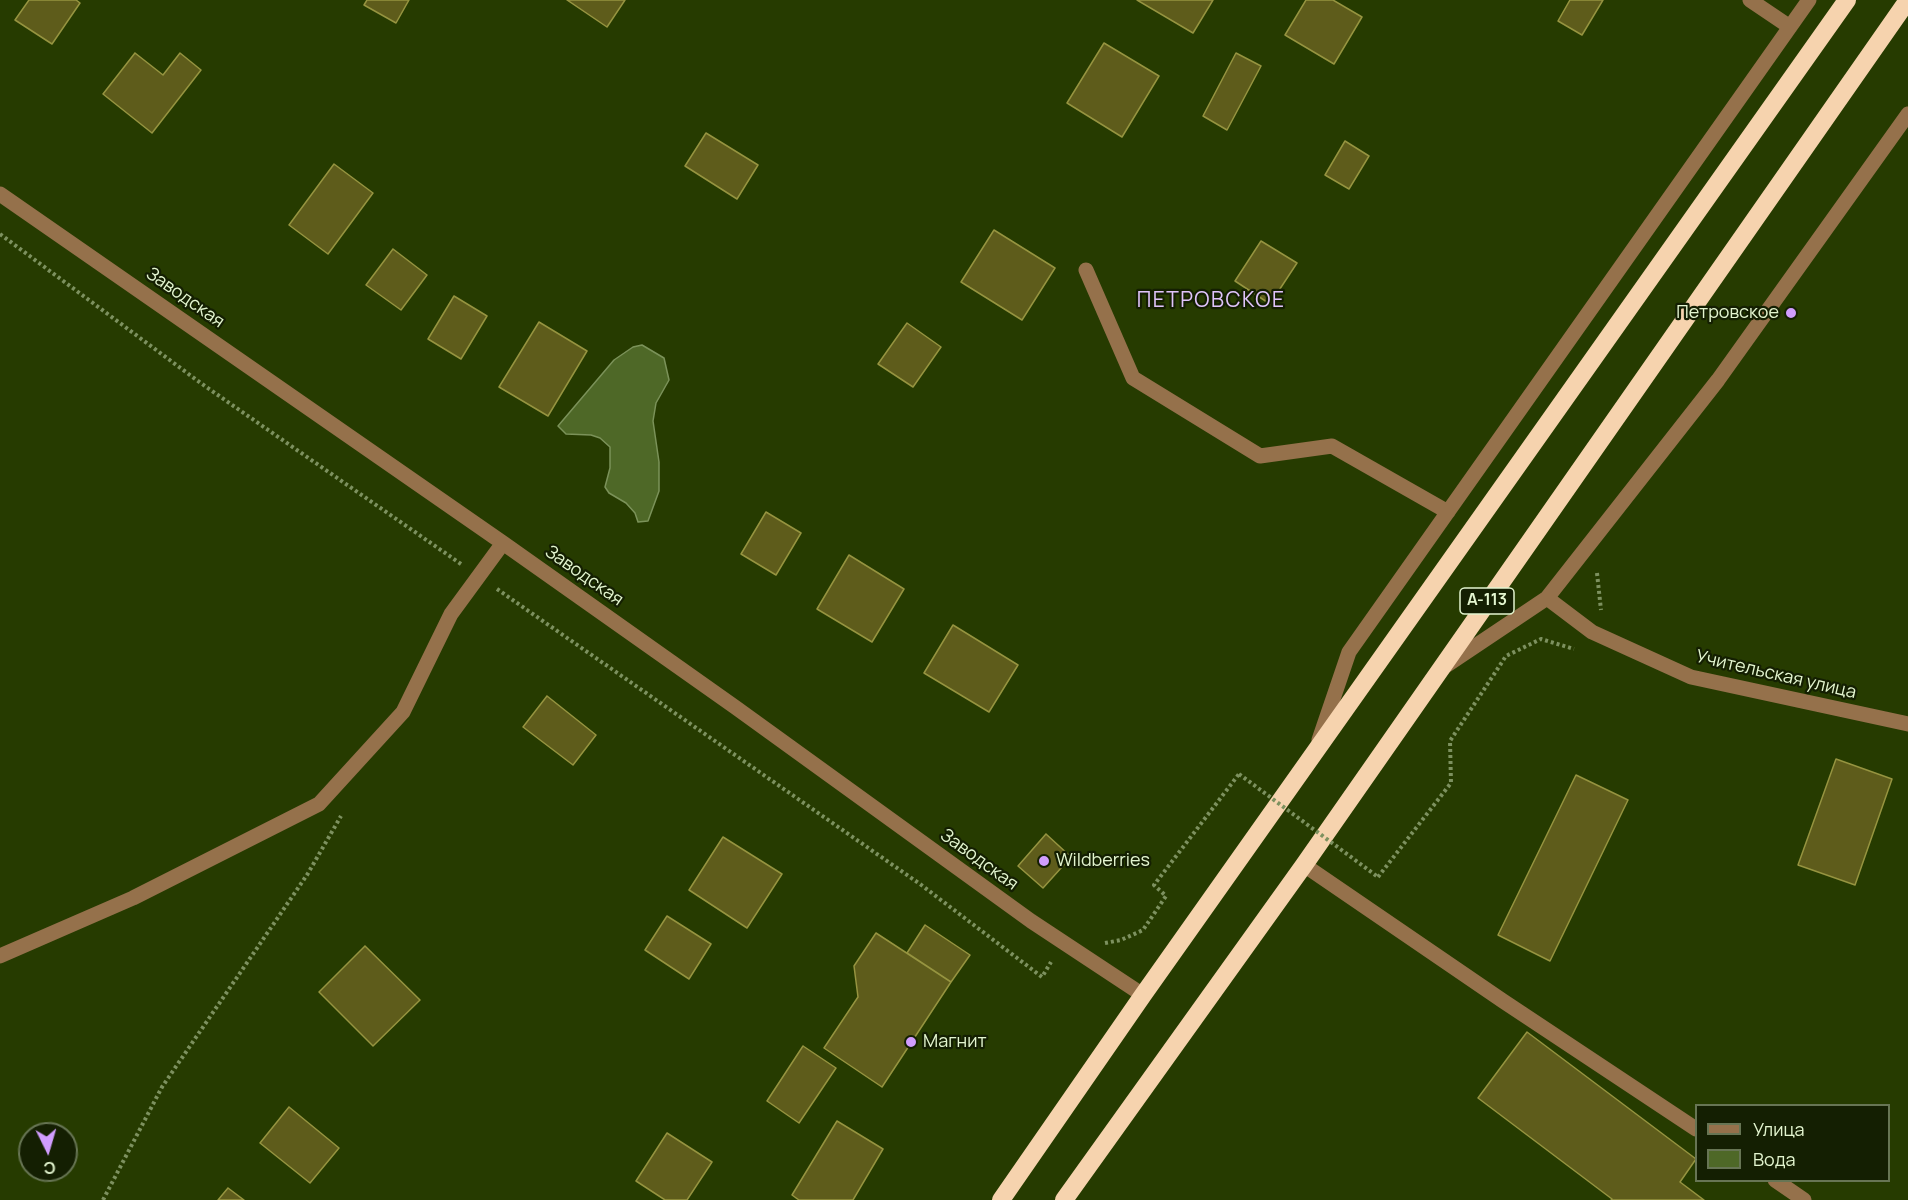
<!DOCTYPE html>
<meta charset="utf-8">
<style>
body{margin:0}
#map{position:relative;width:1908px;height:1200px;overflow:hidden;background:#263b00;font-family:Manrope,sans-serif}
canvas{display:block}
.legend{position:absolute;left:1695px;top:1104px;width:195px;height:78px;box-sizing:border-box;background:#141f02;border:2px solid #677554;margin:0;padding:8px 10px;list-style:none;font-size:18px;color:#e3f5cf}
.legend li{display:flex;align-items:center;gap:12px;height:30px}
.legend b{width:30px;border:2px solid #677554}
.north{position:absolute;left:18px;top:1122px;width:60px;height:60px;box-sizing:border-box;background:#141f02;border:2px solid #677554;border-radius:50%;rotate:175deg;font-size:16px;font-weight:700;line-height:24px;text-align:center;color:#e3f5cf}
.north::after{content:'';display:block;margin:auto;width:21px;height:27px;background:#d19dfe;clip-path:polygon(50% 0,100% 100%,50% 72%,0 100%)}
</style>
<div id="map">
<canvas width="1908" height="1200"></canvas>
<ul class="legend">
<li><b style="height:8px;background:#95714b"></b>Улица</li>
<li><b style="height:16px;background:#4e6827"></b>Вода</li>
</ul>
<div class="north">С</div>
</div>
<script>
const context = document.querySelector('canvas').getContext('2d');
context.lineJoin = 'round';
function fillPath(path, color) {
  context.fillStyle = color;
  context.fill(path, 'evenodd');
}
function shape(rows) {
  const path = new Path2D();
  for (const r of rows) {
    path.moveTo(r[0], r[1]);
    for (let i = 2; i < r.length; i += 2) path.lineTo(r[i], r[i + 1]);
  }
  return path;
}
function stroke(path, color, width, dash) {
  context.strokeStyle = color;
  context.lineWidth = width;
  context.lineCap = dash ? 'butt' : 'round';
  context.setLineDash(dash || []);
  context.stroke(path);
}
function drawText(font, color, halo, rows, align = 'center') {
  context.font = font + ' Manrope,sans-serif';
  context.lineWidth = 4.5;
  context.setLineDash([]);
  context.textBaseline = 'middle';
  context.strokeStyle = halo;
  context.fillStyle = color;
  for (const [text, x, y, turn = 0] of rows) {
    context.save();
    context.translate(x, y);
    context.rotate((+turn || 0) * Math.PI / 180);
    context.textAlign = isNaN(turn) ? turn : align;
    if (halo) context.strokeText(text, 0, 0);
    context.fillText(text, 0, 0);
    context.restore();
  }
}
const water = shape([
 [642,345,664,358,669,380,656,403,653,421,659,462,659,491,648,521,638,522,635,513,626,503,609,493,605,487,610,468,610,447,600,438,591,435,566,434,558,426,614,360,633,347,642,345]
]);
fillPath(water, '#4e6827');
stroke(water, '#7b9259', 1.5);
const building = shape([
 [29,0,76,0,80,3,52,44,15,20,29,0],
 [367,0,409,0,396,23,364,5,367,0],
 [567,0,625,0,607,27,567,0],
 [1137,0,1213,0,1193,33,1137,0],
 [1306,0,1333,0,1362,17,1334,64,1285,35,1306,0],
 [1570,0,1603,0,1582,35,1558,21,1570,0],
 [1104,43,1159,76,1122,137,1067,103,1104,43],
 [135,53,163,75,180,53,201,70,152,133,103,94,135,53],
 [1236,53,1261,66,1227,130,1203,116,1236,53],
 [706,133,758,165,737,199,685,166,706,133],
 [1345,141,1369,156,1349,189,1325,175,1345,141],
 [334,164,373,193,328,254,289,225,334,164],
 [994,230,1055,268,1022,320,961,282,994,230],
 [1261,241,1297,263,1270,304,1235,281,1261,241],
 [393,249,427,275,401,310,366,285,393,249],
 [454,296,487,316,461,359,428,339,454,296],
 [539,322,587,351,548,416,499,387,539,322],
 [907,323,941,347,913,387,878,364,907,323],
 [766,512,801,533,776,575,741,554,766,512],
 [849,555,904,589,872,642,817,609,849,555],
 [953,625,1018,665,989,712,924,673,953,625],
 [547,696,596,735,573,765,523,727,547,696],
 [1836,759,1892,779,1855,885,1798,865,1836,759],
 [1576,775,1628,800,1550,961,1498,935,1576,775],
 [1046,834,1071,857,1043,888,1018,866,1046,834],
 [723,837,782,874,747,928,689,890,723,837],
 [667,916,711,944,689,979,645,950,667,916],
 [925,925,970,955,951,982,907,953,925,925],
 [876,933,951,982,882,1087,824,1048,858,997,854,966,876,933],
 [365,946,420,1000,373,1046,319,992,365,946],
 [1527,1032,1696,1159,1680,1182,1704,1200,1611,1200,1612,1199,1478,1098,1527,1032],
 [803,1046,836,1068,799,1123,767,1101,803,1046],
 [289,1107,339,1148,310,1183,260,1143,289,1107],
 [837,1121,883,1149,853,1200,799,1200,792,1195,837,1121],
 [667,1133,712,1162,687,1200,665,1200,636,1181,667,1133],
 [228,1188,244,1200,218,1200,228,1188]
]);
fillPath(building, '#5e5c1b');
stroke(building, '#969440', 1.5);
stroke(shape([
 [0,234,202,384,461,564],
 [1597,573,1601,610],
 [497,589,920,884,1042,977,1051,962],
 [1378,877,1451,783,1450,741,1506,656,1541,639,1574,649],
 [1105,943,1121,940,1143,930,1166,896,1154,885,1239,774],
 [103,1200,162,1087,307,875,341,816]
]), '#7d915f', 4, [3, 3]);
stroke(shape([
 [1750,0,1790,27],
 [0,194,503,543,735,707,1031,921,1143,995],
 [1086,270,1133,378,1260,456,1332,446,1448,512],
 [1547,598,1592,632,1691,677,1908,724],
 [1447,665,1547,598,1718,380,1908,114],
 [1319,740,1349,652,1809,0],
 [1304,865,1503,1001,1696,1129],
 [0,956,133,898,319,804,403,712,451,614,503,543],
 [1775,1180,1804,1200]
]), '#95714b', 15);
stroke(shape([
 [1001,1200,1143,995,1847,0],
 [1064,1200,1304,865,1908,0]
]), '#f6d3ae', 18);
stroke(shape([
 [1239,774,1378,877]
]), '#7d915f', 4, [3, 3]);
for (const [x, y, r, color] of [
 [1791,313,6,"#d19dfe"],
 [1044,861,6,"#d19dfe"],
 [911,1042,6,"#d19dfe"]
]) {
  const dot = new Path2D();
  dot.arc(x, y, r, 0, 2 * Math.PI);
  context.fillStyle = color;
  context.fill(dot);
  stroke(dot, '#141f02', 2);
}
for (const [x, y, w] of [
 [1487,601,54]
]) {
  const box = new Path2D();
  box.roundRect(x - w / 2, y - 13, w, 26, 4.5);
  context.fillStyle = '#141f02';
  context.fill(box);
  stroke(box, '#e3f5cf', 1.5);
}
drawText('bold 16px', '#e3f5cf', null, [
 ["А-113",1487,601]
]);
drawText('18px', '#e3f5cf', '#141f02', [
 ["Заводская",185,298,35],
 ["Заводская",584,576,35],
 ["Учительская улица",1776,675,13],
 ["Заводская",979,860,36]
]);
drawText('18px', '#e3f5cf', '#141f02', [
 ["Петровское",1779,313,"right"],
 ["Wildberries",1056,861],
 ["Магнит",923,1042]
], 'left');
context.letterSpacing = '1.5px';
drawText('21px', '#e0c4fb', '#141f02', [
 ["ПЕТРОВСКОЕ",1211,301]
]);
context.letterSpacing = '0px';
</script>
